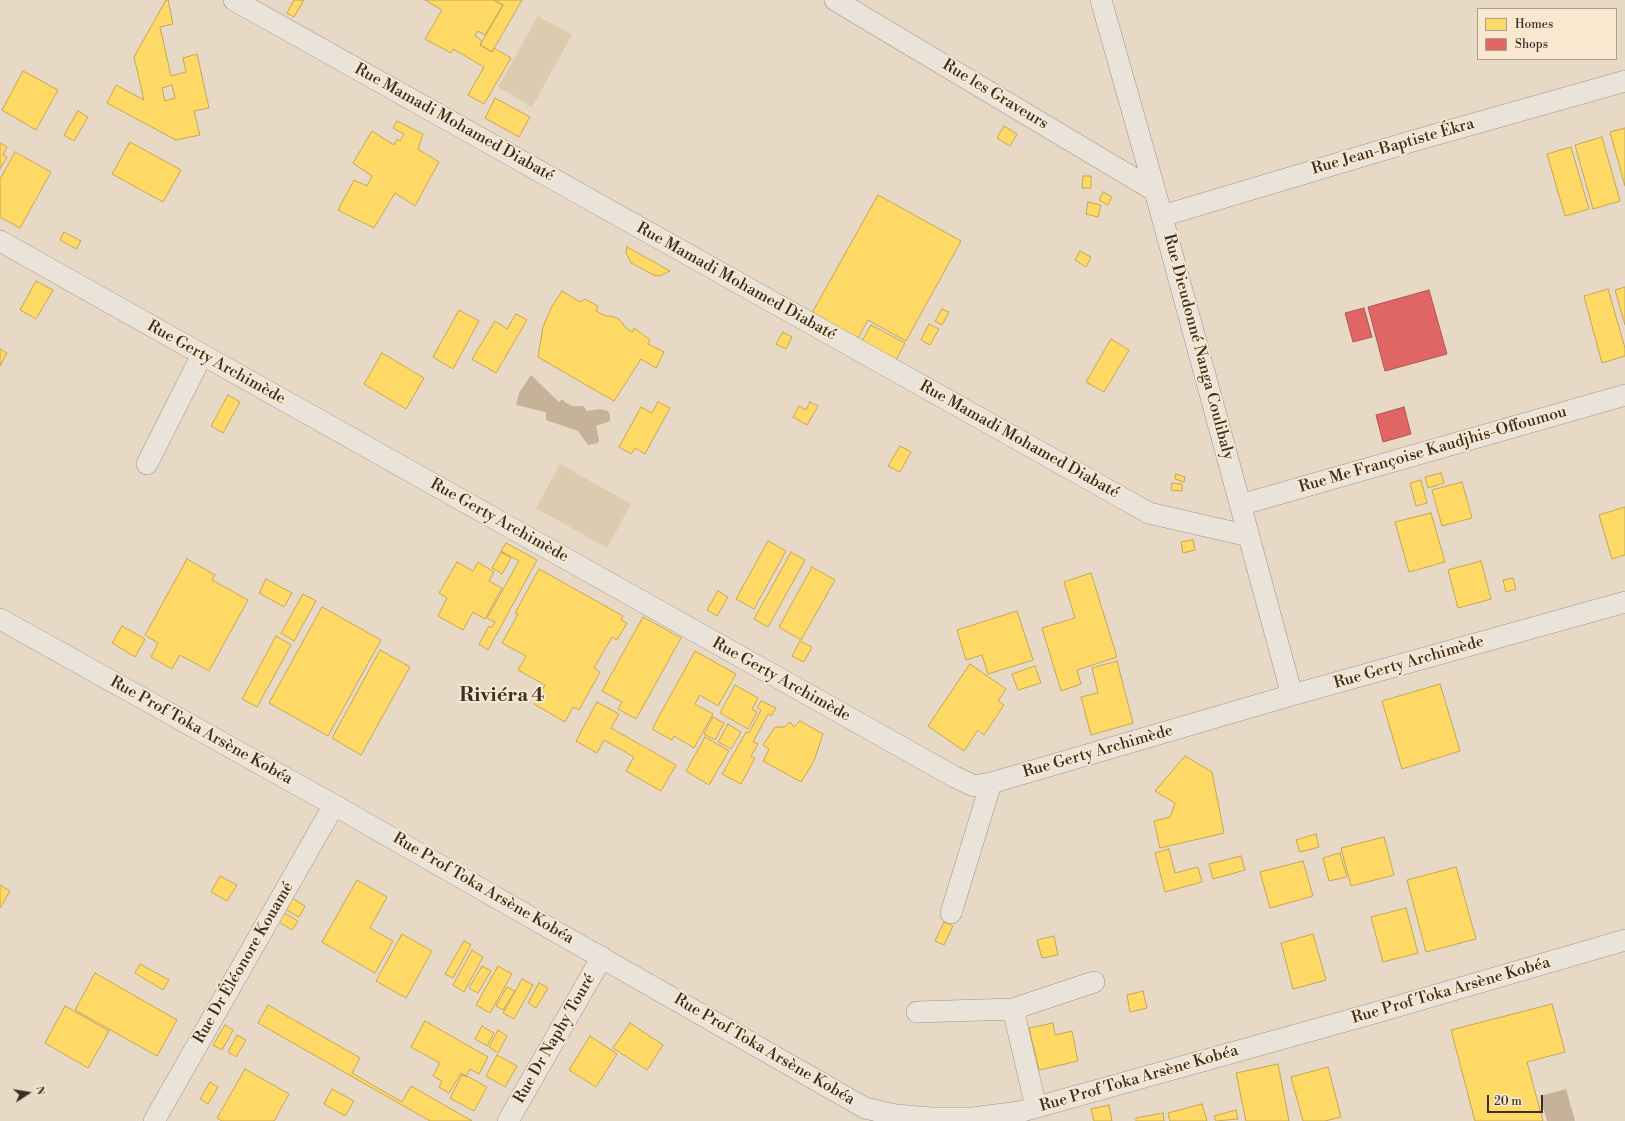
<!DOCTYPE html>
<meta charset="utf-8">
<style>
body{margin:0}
#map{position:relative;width:1625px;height:1121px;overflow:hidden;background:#e7d9c5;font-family:"Libre Bodoni",serif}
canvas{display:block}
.legend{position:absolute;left:1477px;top:8px;width:140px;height:52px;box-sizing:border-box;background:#f8e8d0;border:1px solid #ac9e8c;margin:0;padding:5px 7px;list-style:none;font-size:12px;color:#3b3027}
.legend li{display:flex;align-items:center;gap:8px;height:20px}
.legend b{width:20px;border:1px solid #ac9e8c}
.north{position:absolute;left:8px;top:1073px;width:40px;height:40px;-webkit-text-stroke:3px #f8e8d0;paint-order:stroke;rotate:78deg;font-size:11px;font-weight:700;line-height:16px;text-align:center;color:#3b3027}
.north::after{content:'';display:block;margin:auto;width:14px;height:18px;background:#3b3027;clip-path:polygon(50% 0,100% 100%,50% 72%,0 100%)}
.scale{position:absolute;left:1487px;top:1095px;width:56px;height:18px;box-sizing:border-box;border:2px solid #3b3027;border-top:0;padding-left:5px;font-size:12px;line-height:14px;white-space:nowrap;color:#3b3027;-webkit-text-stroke:3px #f8e8d0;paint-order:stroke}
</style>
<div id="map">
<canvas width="1625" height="1121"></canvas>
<ul class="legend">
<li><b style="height:11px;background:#ffd966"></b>Homes</li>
<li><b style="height:11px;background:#e06666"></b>Shops</li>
</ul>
<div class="north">N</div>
<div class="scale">20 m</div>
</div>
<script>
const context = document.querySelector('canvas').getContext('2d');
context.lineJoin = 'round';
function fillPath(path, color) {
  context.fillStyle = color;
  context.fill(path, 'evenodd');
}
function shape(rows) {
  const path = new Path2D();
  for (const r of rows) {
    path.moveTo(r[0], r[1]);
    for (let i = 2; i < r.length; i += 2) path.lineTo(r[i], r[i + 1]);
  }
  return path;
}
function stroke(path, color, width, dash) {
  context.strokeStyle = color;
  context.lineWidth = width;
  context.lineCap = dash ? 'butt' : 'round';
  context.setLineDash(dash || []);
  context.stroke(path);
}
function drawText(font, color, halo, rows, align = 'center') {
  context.font = font + ' "Libre Bodoni",serif';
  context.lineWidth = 4;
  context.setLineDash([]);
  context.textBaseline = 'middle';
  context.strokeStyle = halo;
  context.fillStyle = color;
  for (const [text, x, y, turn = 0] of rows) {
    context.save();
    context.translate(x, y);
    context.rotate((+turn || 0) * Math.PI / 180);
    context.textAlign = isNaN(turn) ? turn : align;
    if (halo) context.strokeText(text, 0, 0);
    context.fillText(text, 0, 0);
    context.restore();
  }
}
fillPath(shape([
 [538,16,572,35,532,107,498,87],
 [560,464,631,504,607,548,536,508]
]), '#ddcbb0');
fillPath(shape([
 [531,375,559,402,562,399,566,403,572,406,583,406,587,411,600,409,608,411,610,415,610,421,596,426,599,440,598,443,588,445,578,431,546,420,546,412,516,405,519,393],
 [1566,1089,1575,1121,1547,1121,1540,1096]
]), '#c5b299');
const homes = shape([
 [166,0,168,0,173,24,160,27,171,76,186,72,183,58,197,54,209,108,194,111,200,135,176,140,107,103,116,85,144,100,134,57,166,0],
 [172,85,175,98,165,101,162,88,172,85],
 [294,0,304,0,294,17,287,13,294,0],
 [425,0,494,0,503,5,485,35,478,31,475,36,482,41,480,45,492,52,494,48,511,58,484,104,468,95,484,67,453,49,451,53,425,39,442,10,425,0],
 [494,0,522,0,492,52,480,45,503,5,494,0],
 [23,71,58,90,36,130,2,110,23,71],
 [495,98,530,117,519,137,485,118,495,98],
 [78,111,88,117,74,141,64,135,78,111],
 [397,121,423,134,418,149,439,162,415,206,395,193,374,228,338,210,354,180,367,186,372,176,353,163,372,131,394,145,397,139,400,141,404,134,393,128,397,121],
 [1004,126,1017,134,1010,146,997,138,1004,126],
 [1625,128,1625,186,1610,132,1625,128],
 [1602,137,1620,201,1593,209,1575,145,1602,137],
 [130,142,181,170,163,202,112,174,130,142],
 [0,143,7,147,3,155,7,157,0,169,0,143],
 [1571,147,1589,209,1565,216,1547,154,1571,147],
 [15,152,51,172,20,228,0,217,0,179,15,152],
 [1083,176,1091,176,1091,188,1082,188,1083,176],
 [1103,192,1112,197,1108,205,1099,200,1103,192],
 [878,195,961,241,906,341,868,320,858,338,812,313,878,195],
 [1088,202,1101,205,1098,217,1086,214,1088,202],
 [64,232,81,241,76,249,60,240,64,232],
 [627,247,670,271,660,276,654,275,631,263,626,253,627,247],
 [1080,251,1091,257,1086,267,1075,260,1080,251],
 [36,281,53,290,36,319,20,310,36,281],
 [1625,287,1625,325,1615,290,1625,287],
 [1608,289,1625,348,1625,356,1602,363,1584,296,1608,289],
 [562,291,580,302,585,299,598,306,596,311,606,316,611,316,619,319,627,329,633,332,634,328,650,340,648,344,664,352,656,368,641,359,614,401,538,357,543,327,551,308,562,291],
 [942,309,949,312,942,325,935,321,942,309],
 [459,310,479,321,453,369,433,357,459,310],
 [516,314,527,320,496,373,472,359,495,321,507,329,516,314],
 [929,324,939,329,930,345,921,340,929,324],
 [871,325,905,343,896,360,862,341,871,325],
 [783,332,792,337,786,349,776,344,783,332],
 [1111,339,1129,350,1104,392,1086,382,1111,339],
 [0,349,7,353,0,366,0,349],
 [382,353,424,378,406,409,364,384,382,353],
 [228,395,240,402,223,433,211,426,228,395],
 [658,402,670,408,645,454,635,448,631,454,619,447,641,407,652,413,658,402],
 [810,402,818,406,807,425,793,417,799,406,806,410,810,402],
 [900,446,911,452,900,472,888,466,900,446],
 [1441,473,1444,483,1428,488,1425,477,1441,473],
 [1176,474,1185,477,1184,482,1175,479,1176,474],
 [1421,480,1427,503,1416,506,1410,483,1421,480],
 [1462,482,1472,518,1442,526,1432,490,1462,482],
 [1172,483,1182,484,1182,491,1171,490,1172,483],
 [1625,507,1625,555,1612,559,1599,515,1625,507],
 [1431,513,1445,562,1409,572,1395,522,1431,513],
 [1193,540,1195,550,1183,553,1181,542,1193,540],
 [768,541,786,551,754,609,736,599,768,541],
 [506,543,537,560,488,650,479,644,489,626,491,628,495,622,487,618,519,561,501,551,506,543],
 [501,552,511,558,502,574,492,568,501,552],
 [791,552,805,560,768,627,754,619,791,552],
 [187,559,215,575,212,580,248,600,209,671,180,655,172,669,151,657,158,643,145,635,187,559],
 [1481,561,1491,599,1458,608,1448,570,1481,561],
 [457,562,473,571,478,562,494,572,489,581,502,588,485,619,473,612,463,630,438,616,447,598,439,593,457,562],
 [812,567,835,580,801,640,779,627,812,567],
 [539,569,623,616,621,620,627,623,617,640,612,637,594,668,600,672,579,710,573,707,565,722,534,704,545,685,518,670,526,656,502,643,518,614,515,613,539,569],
 [1091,573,1117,657,1077,670,1081,684,1061,691,1042,628,1075,618,1064,582,1091,573],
 [1513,578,1516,589,1506,592,1503,580,1513,578],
 [266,579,292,593,284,607,259,593,266,579],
 [718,591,728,597,717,616,707,610,718,591],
 [303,594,316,601,294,641,281,633,303,594],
 [322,607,381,640,328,736,269,703,322,607],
 [1017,611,1033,660,988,674,982,655,966,660,957,630,1017,611],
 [643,617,681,638,636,719,618,709,622,702,602,691,643,617],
 [122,626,145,639,135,657,112,643,122,626],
 [276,636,291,645,257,707,242,699,276,636],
 [800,641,812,647,804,662,792,656,800,641],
 [380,650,410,667,361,755,332,738,380,650],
 [695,651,736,674,718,706,700,695,695,704,713,714,694,748,674,736,672,740,652,729,695,651],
 [1117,661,1133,723,1091,735,1081,697,1098,693,1092,668,1117,661],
 [970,664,1006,689,998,701,1004,705,984,735,978,730,964,751,928,726,970,664],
 [1035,666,1041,683,1018,690,1012,674,1035,666],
 [1440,684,1460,751,1402,769,1382,701,1440,684],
 [735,685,758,698,752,709,757,712,748,729,720,713,735,685],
 [761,701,776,708,771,716,768,714,753,742,758,744,751,756,755,758,741,784,722,774,746,732,749,733,761,710,757,708,761,701],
 [597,702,619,714,611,728,676,765,661,791,626,771,634,757,604,740,597,753,576,741,597,702],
 [713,717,724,723,715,740,704,734,713,717],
 [800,721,823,734,814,761,801,782,763,761,769,749,763,745,775,727,784,727,790,722,794,727,800,721],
 [728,724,741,732,731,749,718,742,728,724],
 [705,737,729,751,709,785,686,771,705,737],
 [1185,756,1212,772,1224,833,1160,848,1154,821,1170,817,1175,803,1155,791,1185,756],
 [1316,834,1319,847,1300,852,1296,840,1316,834],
 [1384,837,1394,875,1351,886,1341,848,1384,837],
 [1169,849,1175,873,1198,867,1202,882,1165,892,1155,853,1169,849],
 [1340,853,1347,877,1329,881,1323,858,1340,853],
 [1241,856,1245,870,1213,879,1209,864,1241,856],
 [1303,861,1313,896,1270,908,1260,872,1303,861],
 [1456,867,1476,939,1426,952,1407,880,1456,867],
 [220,876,237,885,227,901,211,892,220,876],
 [357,880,387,897,370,928,393,941,375,973,322,942,357,880],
 [0,885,10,891,0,908,0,885],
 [292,898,305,906,299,917,285,909,292,898],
 [1406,908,1418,953,1383,962,1371,917,1406,908],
 [284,913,298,921,292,930,279,922,284,913],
 [944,922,953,926,944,945,935,941,944,922],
 [402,934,432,951,406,998,376,981,402,934],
 [1313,934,1326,980,1293,989,1281,943,1313,934],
 [1054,936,1058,955,1042,958,1037,940,1054,936],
 [464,941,471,945,453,978,445,974,464,941],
 [472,950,483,957,464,992,453,985,472,950],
 [140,964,169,980,163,990,135,973,140,964],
 [482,966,491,971,478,993,469,988,482,966],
 [498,966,512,974,490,1013,476,1005,498,966],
 [95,973,177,1020,157,1056,75,1010,95,973],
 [522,979,533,985,514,1019,503,1013,522,979],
 [539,983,548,988,536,1008,528,1003,539,983],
 [507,987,515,991,503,1010,496,1006,507,987],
 [1143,991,1147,1008,1130,1012,1127,995,1143,991],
 [1552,1004,1565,1052,1527,1062,1543,1121,1475,1121,1451,1030,1552,1004],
 [268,1005,360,1058,352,1073,402,1102,411,1086,472,1121,430,1121,258,1023,268,1005],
 [65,1006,109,1031,88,1068,45,1043,65,1006],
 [425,1021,488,1057,479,1074,470,1069,466,1076,461,1073,449,1093,439,1087,442,1081,433,1076,440,1063,411,1047,425,1021],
 [630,1023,663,1045,647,1070,613,1048,630,1023],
 [1053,1023,1055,1035,1072,1031,1078,1061,1039,1070,1029,1028,1053,1023],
 [225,1025,233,1030,222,1050,213,1045,225,1025],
 [482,1026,494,1033,487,1046,475,1039,482,1026],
 [498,1030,507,1036,498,1053,489,1047,498,1030],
 [237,1035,246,1040,236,1057,228,1052,237,1035],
 [590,1036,617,1054,596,1087,569,1070,590,1036],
 [497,1055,517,1066,505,1087,486,1076,497,1055],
 [1278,1064,1289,1121,1246,1121,1236,1073,1278,1064],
 [1328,1067,1341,1117,1325,1121,1303,1121,1291,1077,1328,1067],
 [245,1069,289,1094,274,1121,222,1121,217,1118,245,1069],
 [462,1075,467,1077,467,1076,487,1087,474,1111,450,1098,462,1075],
 [210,1082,218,1087,208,1104,200,1099,210,1082],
 [332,1089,354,1101,345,1116,324,1104,332,1089],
 [1202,1104,1207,1121,1170,1121,1168,1113,1202,1104],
 [1109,1105,1112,1121,1094,1121,1091,1109,1109,1105],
 [1236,1110,1238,1119,1216,1121,1214,1116,1236,1110],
 [1163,1113,1164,1121,1136,1121,1136,1118,1163,1113]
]);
fillPath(homes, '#ffd966');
stroke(homes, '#c4a653', 1);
const shops = shape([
 [1429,290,1447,354,1385,371,1368,307,1429,290],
 [1364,308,1372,337,1353,342,1345,313,1364,308],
 [1404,407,1411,434,1383,442,1376,415,1404,407]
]);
fillPath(shops, '#e06666');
stroke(shops, '#ae5653', 1);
const street = shape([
 [234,0,1149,513,1249,536],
 [835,0,1155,191],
 [1101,0,1155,191,1292,695],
 [1162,216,1413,141,1625,81],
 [0,241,953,776,974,786,991,783,1292,695,1625,602],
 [147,464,202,355],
 [1240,505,1625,395],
 [0,619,334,805,865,1108,895,1115,932,1118,973,1118,1019,1112,1371,1014,1625,940],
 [951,913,991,783],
 [1013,1009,1036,1107],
 [917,1012,1013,1009,1094,982],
 [154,1121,334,805],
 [508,1121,602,957]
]);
stroke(street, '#9d9487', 22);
stroke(street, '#eae3d9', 21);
drawText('16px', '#3b3027', '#f8e8d0', [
 ["Rue les Graveurs",995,95,31],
 ["Rue Mamadi Mohamed Diabaté",454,123,29],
 ["Rue Jean-Baptiste Ékra",1393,147,-16],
 ["Rue Mamadi Mohamed Diabaté",736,282,29],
 ["Rue Dieudonné Nanga Coulibaly",1198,347,75],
 ["Rue Gerty Archimède",216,363,29],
 ["Rue Mamadi Mohamed Diabaté",1019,440,29],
 ["Rue Me Françoise Kaudjhis-Offoumou",1433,450,-16],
 ["Rue Gerty Archimède",499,521,29],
 ["Rue Gerty Archimède",1409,663,-16],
 ["Rue Gerty Archimède",781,680,29],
 ["Rue Prof Toka Arsène Kobéa",201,731,29],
 ["Rue Gerty Archimède",1098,752,-16],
 ["Rue Prof Toka Arsène Kobéa",483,889,30],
 ["Rue Dr Éléonore Kouamé",244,963,-60],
 ["Rue Prof Toka Arsène Kobéa",1451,991,-16],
 ["Rue Dr Naphy Touré",555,1039,-60],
 ["Rue Prof Toka Arsène Kobéa",764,1050,30],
 ["Rue Prof Toka Arsène Kobéa",1139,1079,-16]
]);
drawText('bold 20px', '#3b3027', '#f8e8d0', [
 ["Riviéra 4",502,696]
]);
</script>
